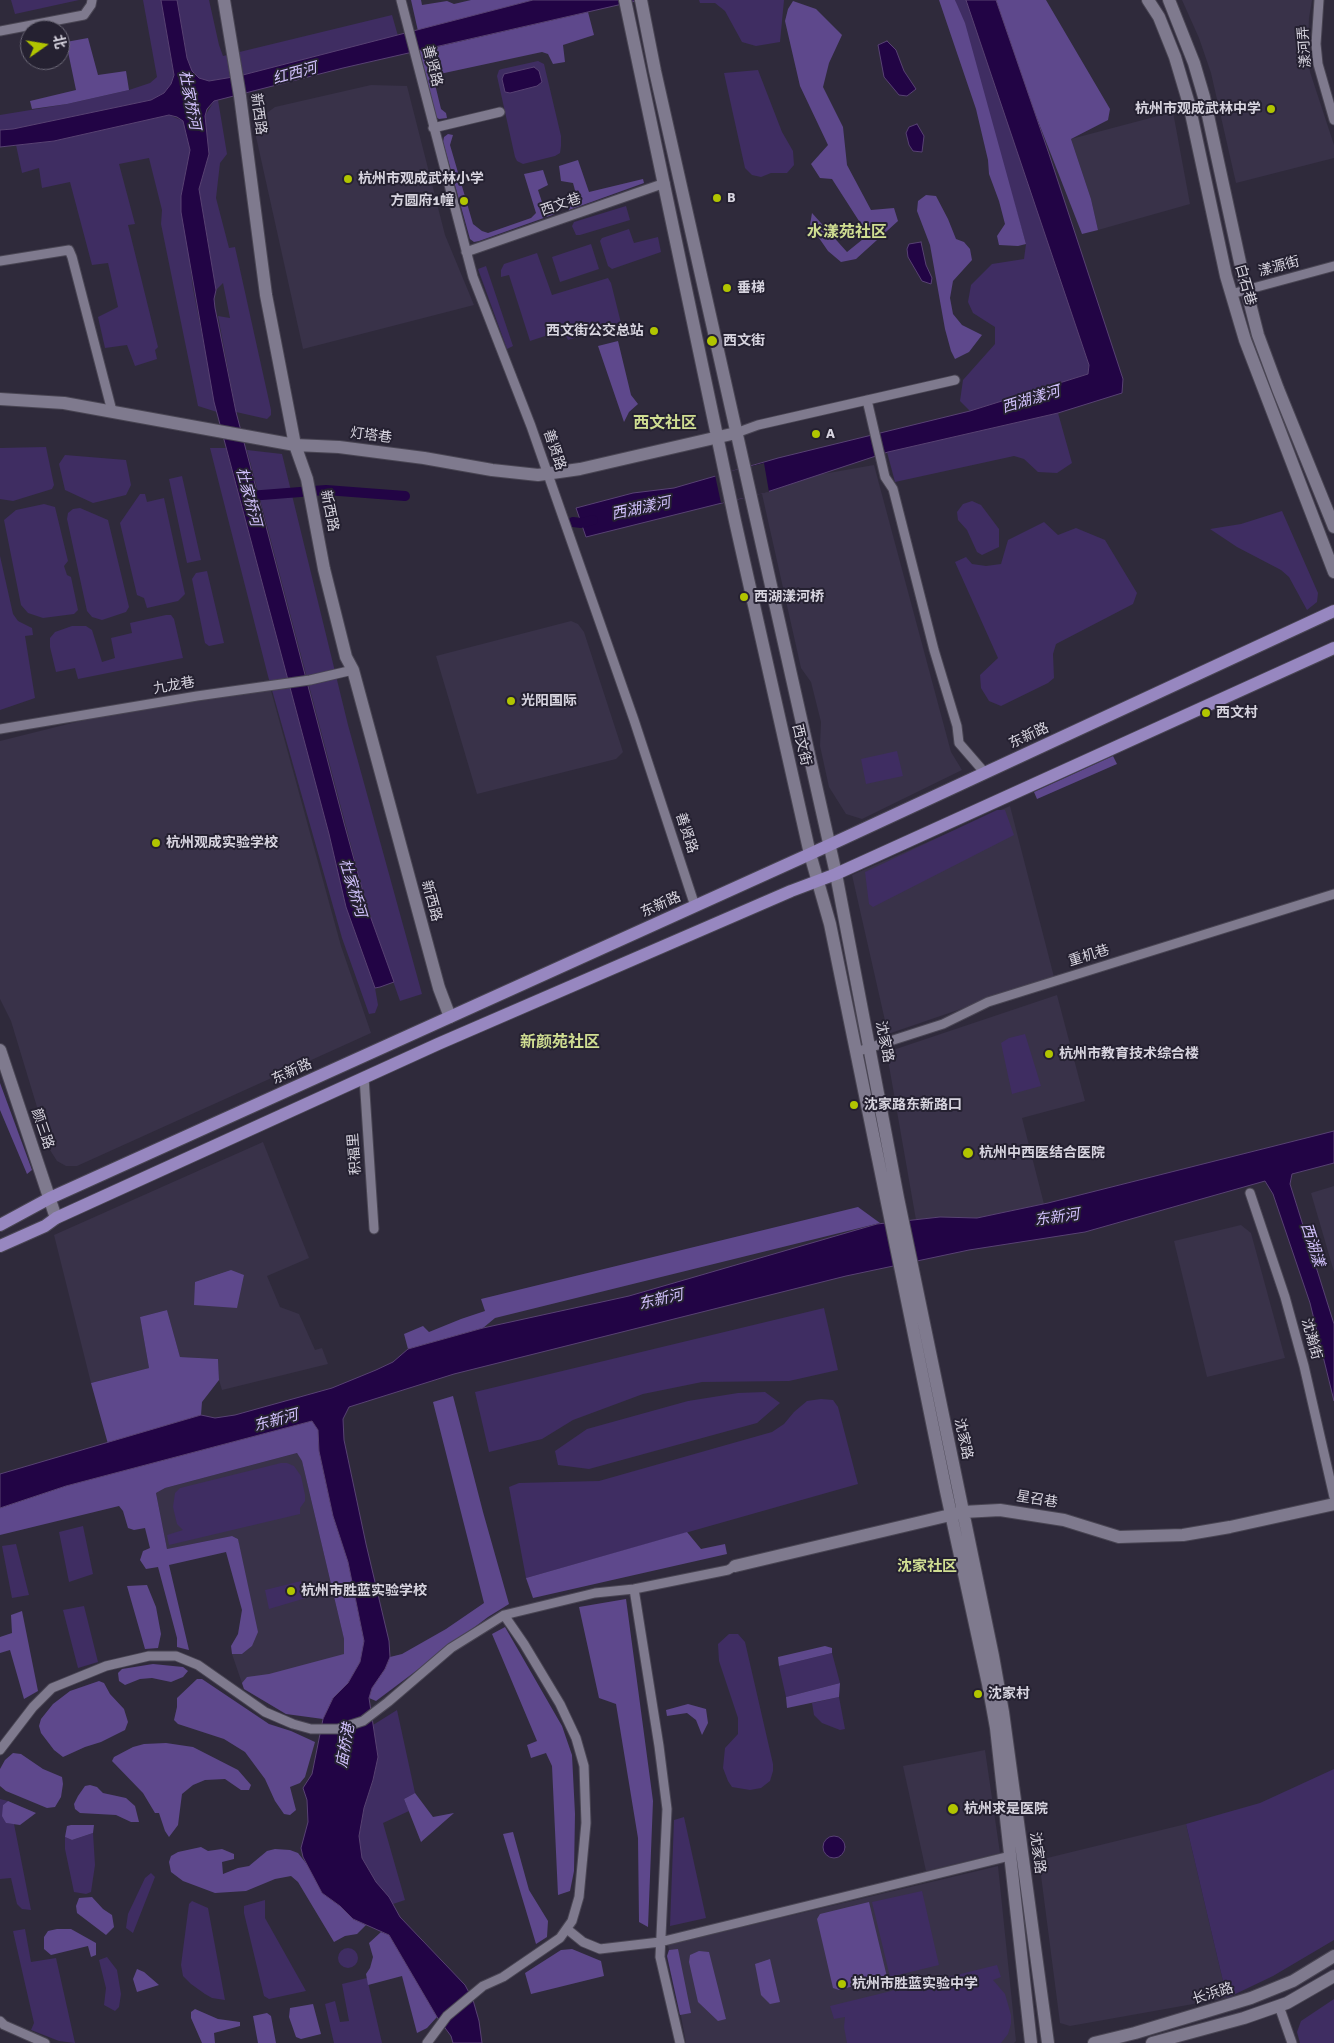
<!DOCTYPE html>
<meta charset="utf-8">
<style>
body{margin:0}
#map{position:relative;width:1334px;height:2043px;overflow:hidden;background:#2f2a3b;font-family:Signika,"Noto Sans SC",sans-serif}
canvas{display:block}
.north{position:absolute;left:20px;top:20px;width:50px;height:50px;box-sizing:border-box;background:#252131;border:1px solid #6c6977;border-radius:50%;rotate:77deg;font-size:14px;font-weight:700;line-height:20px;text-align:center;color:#d7d4df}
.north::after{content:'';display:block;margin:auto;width:18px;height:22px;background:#b1c500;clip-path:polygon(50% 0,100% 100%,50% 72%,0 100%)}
</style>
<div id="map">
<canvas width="1334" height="2043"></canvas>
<div class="north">北</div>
</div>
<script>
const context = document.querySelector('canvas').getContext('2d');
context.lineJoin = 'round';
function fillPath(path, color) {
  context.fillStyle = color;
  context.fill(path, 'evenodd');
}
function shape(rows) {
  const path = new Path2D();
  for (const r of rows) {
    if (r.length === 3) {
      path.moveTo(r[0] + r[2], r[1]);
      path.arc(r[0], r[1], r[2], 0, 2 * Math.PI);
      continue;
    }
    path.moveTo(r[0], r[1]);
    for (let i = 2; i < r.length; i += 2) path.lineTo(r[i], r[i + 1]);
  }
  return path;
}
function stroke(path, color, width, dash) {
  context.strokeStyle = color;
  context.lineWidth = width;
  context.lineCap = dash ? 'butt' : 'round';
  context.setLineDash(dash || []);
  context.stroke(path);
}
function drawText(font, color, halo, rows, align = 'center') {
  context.font = font + ' Signika,"Noto Sans SC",sans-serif';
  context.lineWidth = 4;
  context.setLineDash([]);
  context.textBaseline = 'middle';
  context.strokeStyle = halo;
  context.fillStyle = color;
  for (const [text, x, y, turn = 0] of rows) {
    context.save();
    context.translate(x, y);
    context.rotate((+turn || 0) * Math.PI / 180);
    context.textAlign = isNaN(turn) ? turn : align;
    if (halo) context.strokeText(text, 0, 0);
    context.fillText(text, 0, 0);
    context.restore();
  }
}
fillPath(shape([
 [1182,0,1312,0,1309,18,1308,48,1310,72,1334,145,1334,158,1236,183,1211,73,1199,38],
 [371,85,407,86,445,235,474,305,303,349,253,123,275,107],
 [1173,112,1190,204,1098,230,1091,199,1071,139],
 [874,465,951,752,962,770,862,819,846,814,829,787,820,746,821,722,811,682,801,668,760,485],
 [571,621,578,624,584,632,623,752,616,759,477,794,436,656],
 [270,687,341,946,371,1033,77,1166,66,1166,57,1161,50,1150,11,1021,0,999,0,741,112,713],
 [1010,806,1054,977,888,1034,852,875],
 [1057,995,1085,1101,1022,1118,1044,1204,977,1218,941,1217,916,1220,888,1060,891,1054,896,1049],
 [263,1142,309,1258,267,1276,280,1307,299,1314,315,1350,322,1348,328,1364,222,1390,219,1380,218,1359,180,1357,167,1310,140,1317,149,1368,91,1383,54,1235],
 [1334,1186,1334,1272,1311,1193],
 [1241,1225,1251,1233,1285,1358,1207,1377,1174,1241],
 [297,1453,302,1461,344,1639,344,1654,286,1714,244,1689,232,1654,242,1654,252,1646,238,1539,232,1536,167,1549,156,1493,165,1488],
 [985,1750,1000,1853,926,1871,903,1766],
 [1186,1824,1227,1998,1070,2026,1060,2023,1039,1860],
 [998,1866,1016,2041,1014,2043,686,2043,668,1945]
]), '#393249');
fillPath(shape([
 [11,0,79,0,15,14],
 [143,0,161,0,174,75,171,84,164,93,151,100,13,129,0,130,0,115,67,104,129,90,150,83,157,77],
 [177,0,209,0,219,45,223,56,392,15,398,36,239,76,209,81,199,79,192,71,187,58],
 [699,0,784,0,780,42,756,46,742,42,725,11,715,3,700,3],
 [955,0,966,0,1089,365,1088,374,970,411,960,401,963,380,995,344,995,327,973,313,968,302,971,285,992,264,1024,259,1026,244],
 [538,61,544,64,561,136,561,146,560,153,555,156,523,164,517,161,515,157,497,76,499,70,502,69],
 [758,70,782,132,793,151,794,165,787,173,771,173,761,177,752,175,745,168,724,73],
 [218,100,227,154,220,163,216,198,229,248,235,247,271,410,271,415,267,419,236,412,218,316,230,318,223,283,216,290,199,189,209,154,205,116,214,101],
 [169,115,183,121,190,150,181,196,193,288,217,412,198,406,161,224,162,210,149,158,119,164,135,224,128,225,158,347,155,350,157,359,135,366,127,345,105,348,98,317,118,307,108,263,92,265,70,182,42,188,39,168,22,173,16,145,54,141],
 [626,206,630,220,580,235,576,235,572,226,574,222],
 [629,229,634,243,658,237,661,252,612,269,608,266,600,241,602,238],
 [591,244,599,269,560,282,552,257],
 [537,253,552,295,608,278,611,283,621,323,568,340,563,330,530,341,509,275,501,277,501,270,504,264],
 [486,266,513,346,507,349,478,269],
 [1058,413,1072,463,1057,473,1038,472,1024,459,1014,456,895,482,887,452],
 [46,447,54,485,52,489,13,501,0,499,0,448],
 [210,448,226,448,329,834,346,907,375,988,378,1005,375,1013,369,1014,342,938,268,676],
 [247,450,282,454,348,725,422,994,400,1001,368,910],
 [65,455,126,460,131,485,126,495,93,503,65,490,59,464],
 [182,476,201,560,187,563,169,479],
 [140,494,145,494,147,502,164,498,185,594,178,601,147,608,144,598,137,595,120,523],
 [972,501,981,505,999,529,999,547,982,555,977,552,967,530,958,520,957,512,963,504],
 [44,504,55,507,68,561,64,566,67,575,71,577,78,610,74,614,43,618,28,613,21,605,4,520,16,510],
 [80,508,108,520,129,607,126,612,102,620,92,617,87,611,67,519,68,513,73,509],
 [1282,511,1318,593,1317,602,1307,610,1289,577,1281,570,1237,547,1210,529,1241,524],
 [1044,522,1058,535,1076,528,1105,540,1137,593,1133,604,1056,644,1053,654,1054,678,1048,683,1001,706,989,701,981,688,980,675,998,658,955,562,966,557,972,564,986,566,1001,564,1008,540],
 [0,556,13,614,18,621,32,628,33,635,25,636,35,698,0,710],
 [207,571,224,643,209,646,205,643,192,579,196,573],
 [166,615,171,615,174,619,183,658,78,679,75,668,56,672,50,647,50,638,55,632,72,626,86,626,92,630,102,662,115,658,111,638,132,633,130,623],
 [897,751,903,776,866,784,861,759],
 [997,810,1005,810,1014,835,873,907,869,904,865,872],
 [1025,1034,1041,1086,1012,1094,1001,1043,1009,1038],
 [824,1308,838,1370,789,1381,702,1382,643,1394,573,1420,542,1439,489,1452,475,1392],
 [765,1392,780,1403,757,1423,589,1469,558,1465,555,1451,587,1429,688,1401,738,1393],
 [821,1399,833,1400,838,1407,858,1484,526,1578,509,1487,519,1483,599,1481,772,1432,784,1424,794,1412,807,1401],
 [281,1463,287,1463,294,1466,301,1476,305,1495,305,1501,300,1508,300,1514,169,1545,167,1535,183,1530,177,1524,173,1507,175,1493,180,1488],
 [83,1526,93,1574,69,1582,59,1532],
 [16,1544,29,1595,12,1598,2,1546],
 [301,1581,306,1598,269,1609,265,1590],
 [84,1606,98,1662,78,1668,63,1610],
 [729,1634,738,1634,745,1642,773,1764,773,1771,770,1781,761,1788,750,1790,732,1787,728,1781,723,1768,725,1748,738,1734,738,1718,719,1661,718,1644],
 [832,1653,840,1683,786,1697,779,1666],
 [839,1697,845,1729,840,1730,822,1723,814,1715,812,1703],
 [397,1710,415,1793,404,1799,409,1811,383,1823,405,1900,393,1904,376,1882,362,1858,359,1837,364,1808,373,1781,378,1757,373,1725],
 [1334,1769,1334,1940,1273,1976,1227,1998,1186,1824,1260,1803],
 [0,1799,8,1801,3,1805,6,1823,14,1824,31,1910,22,1909,17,1904,11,1878,0,1879],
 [684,1817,706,1918,670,1926,674,1820],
 [93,1833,95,1865,91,1892,86,1894,74,1892,65,1849,65,1837,72,1840],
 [151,1873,155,1877,133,1933,126,1928,128,1914,145,1878],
 [922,1891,939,1965,890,1977,872,1902],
 [265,1900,265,1918,306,1991,269,1999,264,1996,244,1913,244,1906],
 [192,1901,208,1908,225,2000,212,1998,205,1994,191,1984,183,1976,181,1965,189,1904],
 [25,1929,31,1962,56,1958,75,2043,59,2041,31,2030,34,2023,13,1931],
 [348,1958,10],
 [107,1957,117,1970,121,1994,119,2007,115,2011,104,2005,106,1988,99,1960],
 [997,1965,1001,1977,993,1980,1005,1994,1011,2015,1011,2024,1008,2034,1001,2043,847,2043,844,2027,845,2017,834,2019,830,2006],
 [367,1978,382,2043,334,2043,325,2004,335,2001,340,2022,349,2021,342,1984],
 [1334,1999,1334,2043,1300,2043,1297,2032,1301,2021]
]), '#3f2d62');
fillPath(shape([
 [411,0,421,0,422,5,447,1,454,4,471,0,533,0,418,31],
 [939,0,955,0,965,23,1026,244,1018,246,999,245,997,236,1005,224,999,201,989,174,988,160,976,109],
 [996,0,1046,0,1110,109,1108,120,1071,139,1091,199,1098,230,1082,234,1031,103],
 [793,1,816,9,842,35,829,63,823,87,843,127,847,165,871,210,894,208,898,221,856,259,841,262,828,251,810,225,812,213,847,252,868,235,832,179,820,178,811,164,828,145,800,86,785,21,788,9],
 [588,12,594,35,563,45,565,62,553,64,548,54,542,52,435,75,434,80,441,109,446,113,447,118,439,119,436,117,419,51],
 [88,38,98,75,126,71,129,90,67,104,32,109,30,101,76,90,66,42],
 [448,134,453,135,450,145,473,224,482,231,488,233,531,218,536,213,524,174,543,170,548,185,538,190,545,211,553,208,555,214,479,241,474,242,470,239,443,142,444,137],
 [578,160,589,192,643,179,644,183,569,210,568,206,575,202,576,194,573,183,561,181,559,166],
 [926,195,936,196,948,219,956,239,964,242,970,249,972,260,953,281,950,298,953,314,962,325,982,335,969,352,955,359,951,351,945,329,930,245,917,211,918,201],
 [618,341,631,395,638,404,629,412,624,422,598,346],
 [1113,756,1117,764,1037,799,1034,792],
 [0,1083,32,1170,27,1174,0,1110],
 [858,1207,880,1223,495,1318,483,1328,408,1349,404,1334,423,1326,429,1332,461,1319,485,1311,481,1299],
 [231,1270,244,1275,237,1308,194,1305,195,1282],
 [167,1310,180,1357,218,1359,219,1380,202,1402,201,1415,108,1444,91,1383,149,1368,140,1317],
 [453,1396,483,1512,509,1604,488,1617,376,1701,369,1698,372,1688,385,1669,390,1657,402,1654,446,1629,484,1603,433,1402],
 [312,1421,318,1430,319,1451,333,1516,348,1562,364,1641,360,1662,348,1683,333,1698,323,1719,286,1714,244,1689,242,1683,247,1677,269,1674,344,1654,344,1639,302,1461,297,1453,165,1488,156,1493,167,1549,232,1536,238,1539,258,1632,252,1646,242,1654,232,1654,231,1646,238,1634,242,1610,226,1552,169,1565,189,1650,177,1647,177,1638,158,1567,146,1569,140,1560,143,1551,150,1548,145,1528,134,1530,128,1528,123,1511,119,1506,0,1535,0,1508,66,1486],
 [687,1532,701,1549,725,1544,727,1554,533,1598,526,1578],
 [147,1585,156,1607,161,1634,158,1648,145,1649,127,1586],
 [626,1599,653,1801,648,1927,639,1922,638,1838,616,1704,599,1698,579,1607],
 [22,1611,38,1691,24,1699,10,1650,0,1653,0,1637,12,1633,11,1615],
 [505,1627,562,1726,572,1755,575,1814,574,1871,570,1891,558,1895,552,1766,546,1753,531,1758,527,1745,537,1741,492,1634],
 [825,1646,832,1648,832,1653,779,1666,778,1657],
 [153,1664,183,1667,188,1671,183,1677,171,1682,152,1678,140,1679,125,1685,119,1681,118,1673,122,1669],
 [197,1679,202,1679,269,1724,291,1731,315,1742,305,1777,300,1783,290,1787,296,1810,290,1815,284,1814,275,1801,265,1779,245,1752,224,1739,178,1724,174,1720,177,1707,177,1698],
 [99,1681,104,1683,110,1694,124,1709,128,1722,125,1730,101,1742,85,1747,63,1757,54,1750,41,1733,39,1726,41,1719,53,1704,70,1691],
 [840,1683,839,1697,787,1708,786,1697],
 [688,1704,706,1709,708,1723,702,1735,696,1720,687,1713,667,1716,666,1710],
 [166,1743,193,1747,238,1770,251,1785,249,1790,241,1790,225,1779,205,1780,193,1785,182,1794,178,1825,169,1837,165,1831,159,1813,155,1813,143,1793,112,1761,114,1757,133,1747,144,1744],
 [13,1753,21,1754,43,1769,62,1777,63,1784,61,1797,55,1807,47,1808,6,1791,0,1786,0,1769,5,1760],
 [90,1785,97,1787,103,1793,126,1798,135,1806,139,1822,131,1822,116,1815,80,1813,75,1809,74,1804,78,1796,85,1786],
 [415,1793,433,1817,454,1813,421,1842,404,1799],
 [8,1801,36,1813,20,1825,6,1823,2,1816,3,1805],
 [71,1825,94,1825,93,1833,72,1840,65,1837,67,1826],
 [513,1832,529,1890,548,1921,547,1937,536,1944,503,1834],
 [201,1847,208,1851,222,1849,234,1854,234,1859,222,1862,223,1874,238,1868,249,1866,267,1851,275,1849,290,1850,298,1853,309,1867,322,1893,340,1906,353,1919,366,1925,357,1934,345,1936,334,1942,298,1882,291,1876,275,1879,246,1891,215,1893,183,1881,171,1872,169,1862,171,1856,178,1852],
 [92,1897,103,1909,112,1915,114,1927,106,1935,77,1913,76,1906,79,1898],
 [869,1902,887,1977,839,1990,833,1988,817,1919,820,1914],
 [57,1929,71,1929,96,1943,96,1955,91,1957,88,1946,51,1955,44,1949,44,1937,48,1931],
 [381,1932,389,1935,437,2017,427,2028,417,2033,402,1976,368,1985,366,1974,370,1968,373,1957,369,1943],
 [572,1949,601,1961,604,1976,531,1994,525,1973,561,1950],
 [678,1949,691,2013,680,2015,667,1956,669,1950],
 [699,1951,709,1952,726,2019,718,2021,698,2002,689,1962,690,1955],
 [770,1959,780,2002,770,2004,761,1995,755,1964],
 [137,1969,144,1972,159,1985,137,1992,133,1979],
 [313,2004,321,2034,301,2039,296,2037,289,2017,290,2008],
 [195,2009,218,2019,240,2022,240,2026,214,2033,215,2043,202,2043,191,2018,191,2012],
 [267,2013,271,2016,276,2043,258,2043,253,2016]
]), '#5e488c');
const water = shape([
 [161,0,177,0,187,58,192,71,199,78,209,81,239,76,533,0,640,0,343,68,218,100,214,101,207,109,205,116,209,154,199,189,216,290,214,299,215,308,236,412,344,823,368,910,394,982,380,987,375,988,346,907,329,834,214,402,181,212,181,196,190,150,183,121,177,117,169,115,54,141,0,147,0,130,13,129,151,100,164,93,171,84,174,75,161,0],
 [966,0,996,0,1049,154,1123,379,1122,393,1058,413,888,452,770,491,586,537,576,508,633,493,674,488,778,458,970,411,1088,374,1089,365,966,0],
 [887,41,896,50,904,71,916,89,907,96,899,95,884,77,878,45,887,41],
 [534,67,539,71,542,82,537,86,510,93,505,92,502,79,504,74,534,67],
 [917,124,924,136,922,152,913,151,909,145,906,133,909,127,917,124],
 [921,242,926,265,932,278,931,284,922,281,908,257,907,249,909,244,921,242],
 [1334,1131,1334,1163,1292,1174,1290,1184,1334,1324,1334,1401,1310,1303,1273,1194,1265,1181,1085,1232,969,1250,846,1276,454,1374,349,1407,343,1419,344,1440,366,1544,389,1641,390,1657,385,1669,372,1688,369,1698,378,1757,373,1780,364,1808,359,1836,362,1858,376,1882,389,1897,400,1917,465,1985,473,2000,479,2021,482,2043,453,2043,451,2036,437,2017,389,1935,353,1919,340,1906,322,1893,303,1857,301,1848,308,1822,307,1800,303,1788,312,1774,323,1719,333,1698,348,1683,360,1662,364,1641,348,1562,333,1516,319,1451,318,1430,312,1421,66,1486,0,1508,0,1474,201,1415,215,1418,235,1415,332,1388,376,1370,393,1362,408,1349,483,1328,629,1296,877,1224,940,1217,977,1218,1048,1203,1334,1131],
 [834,1847,11]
]);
fillPath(water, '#220445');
stroke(water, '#584273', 1);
fillPath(shape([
 [764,463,769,492,721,503,715,475]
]), '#2f2a3b');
stroke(shape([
 [249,496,326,490,405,496],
 [573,522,581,523,593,520]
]), '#220445', 10);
const street = shape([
 [401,0,473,277,531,426,634,720,695,906],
 [1319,0,1316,44,1318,64,1334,120],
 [0,31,84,15,91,5,92,0],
 [433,128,500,112],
 [466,252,665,183],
 [0,261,69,250,72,257,112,411],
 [1231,294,1334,266],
 [867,400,885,477,893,489,934,650,957,726,959,743,985,773],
 [736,433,758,425,955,380],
 [0,729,197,696,310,680,353,670],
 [856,1052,943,1024,988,1002,1334,894],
 [364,1077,374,1229],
 [1250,1193,1285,1297,1304,1366,1334,1497],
 [634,1589,659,1746,667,1809,660,1957,680,2043],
 [0,1750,33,1707,52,1688,106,1666,149,1656,176,1656,198,1665,265,1712,293,1724,311,1729,338,1729,363,1721,388,1702,451,1648,504,1615,595,1593,634,1589,728,1570,735,1566],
 [567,1929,583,1942,600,1949,660,1942,1010,1856],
 [1279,2006,1292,2043],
 [0,2021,4,2025,45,2043],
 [427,2043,447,2016,483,1986,503,1977,560,1938,572,1921,579,1897,586,1823,584,1766,576,1738,560,1704,524,1644,504,1615]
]);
const secondary = shape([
 [224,0,240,96,266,295,295,445,307,479,324,569,346,657,353,670,439,988,450,1017],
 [625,0,735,521,810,854,830,924,946,1491,988,1684,996,1728,1031,2043],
 [641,0,655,71,836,874,898,1198,993,1656,1003,1712,1048,2043],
 [1148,0,1159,17,1175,57,1189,104,1226,276,1245,340,1334,572],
 [1169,0,1194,63,1204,97,1243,276,1258,335,1278,389,1334,527],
 [0,399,64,403,295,445,339,447,424,458,492,470,538,475,580,469,736,433],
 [0,1050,56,1218],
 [735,1566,963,1512,1000,1510,1064,1520,1119,1537,1183,1535,1230,1527,1334,1504],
 [1094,2043,1135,2033,1251,1998,1293,1981,1334,1956],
 [1152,2043,1244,2018,1287,2003,1334,1976]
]);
const primary = shape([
 [0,1225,50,1198,810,854,1334,611],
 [0,1246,45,1226,56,1218,438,1044,791,891,836,874,1334,648]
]);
stroke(street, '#494553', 11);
stroke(secondary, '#494553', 14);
stroke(primary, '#494553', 14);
stroke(street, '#7f7a8e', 9);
stroke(secondary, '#7f7a8e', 12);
stroke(primary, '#9787c0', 12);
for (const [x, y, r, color] of [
 [1271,109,5,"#b1c500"],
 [348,179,5,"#b1c500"],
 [717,198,5,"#b1c500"],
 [464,201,5,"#b1c500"],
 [727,288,5,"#b1c500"],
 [654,331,5,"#b1c500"],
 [712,341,6,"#b1c500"],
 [816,434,5,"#b1c500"],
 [744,597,5,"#b1c500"],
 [511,701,5,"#b1c500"],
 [1206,713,5,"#b1c500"],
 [156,843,5,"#b1c500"],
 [1049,1054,5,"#b1c500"],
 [854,1105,5,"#b1c500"],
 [968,1153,6,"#b1c500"],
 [291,1591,5,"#b1c500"],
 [978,1694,5,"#b1c500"],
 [953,1809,6,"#b1c500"],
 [842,1984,5,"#b1c500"]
]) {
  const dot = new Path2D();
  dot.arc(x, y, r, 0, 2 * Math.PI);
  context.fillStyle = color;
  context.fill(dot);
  stroke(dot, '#252131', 2);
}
drawText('14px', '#d7d4df', '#252131', [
 ["漾河弄",1305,47,-94],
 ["善贤路",432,66,76],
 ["新西路",258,114,82],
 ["西文巷",561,205,-19],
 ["漾源街",1279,267,-15],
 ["白石巷",1245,285,74],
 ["灯塔巷",371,436,7],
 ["善贤路",554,450,71],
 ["新西路",329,511,79],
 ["九龙巷",174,686,-10],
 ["东新路",1029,736,-25],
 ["西文街",801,745,77],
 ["善贤路",686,833,72],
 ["新西路",431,901,75],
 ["东新路",661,905,-24],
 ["重机巷",1089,956,-17],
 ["沈家路",884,1042,79],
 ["东新路",292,1072,-24],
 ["颜三路",42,1129,71],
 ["积福里",355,1154,-94],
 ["沈瀚街",1311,1339,75],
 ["沈家路",963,1439,78],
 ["星召巷",1037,1500,9],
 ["沈家路",1037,1853,82],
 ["长浜路",1213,1994,-17]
]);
drawText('bold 14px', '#d7d4df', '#252131', [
 ["杭州市观成武林中学",1261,109,"right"],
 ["杭州市观成武林小学",358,179],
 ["B",727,198],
 ["方圆府1幢",454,201,"right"],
 ["垂梯",737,288],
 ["西文街公交总站",644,331,"right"],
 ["西文街",723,341],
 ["A",826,434],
 ["西湖漾河桥",754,597],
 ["光阳国际",521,701],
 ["西文村",1216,713],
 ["杭州观成实验学校",166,843],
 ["杭州市教育技术综合楼",1059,1054],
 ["沈家路东新路口",864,1105],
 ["杭州中西医结合医院",979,1153],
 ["杭州市胜蓝实验学校",301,1591],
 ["沈家村",988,1694],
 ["杭州求是医院",964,1809],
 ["杭州市胜蓝实验中学",852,1984]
], 'left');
drawText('italic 15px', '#d1c1fc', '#252131', [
 ["红西河",295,74,-15],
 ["杜家桥河",189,100,79],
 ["西湖漾河",1031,400,-17],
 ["杜家桥河",248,497,75],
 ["西湖漾河",641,509,-12],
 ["杜家桥河",352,888,73],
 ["东新河",1057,1218,-8],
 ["西湖漾",1312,1245,72],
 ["东新河",661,1300,-13],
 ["东新河",276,1421,-15],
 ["庙桥港",346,1746,-80]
]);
drawText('bold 15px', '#d0de92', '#252131', [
 ["沈家社区",927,1567]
]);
drawText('bold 16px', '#d0de92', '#252131', [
 ["水漾苑社区",847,233],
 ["西文社区",665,424],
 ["新颜苑社区",560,1043]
]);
</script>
